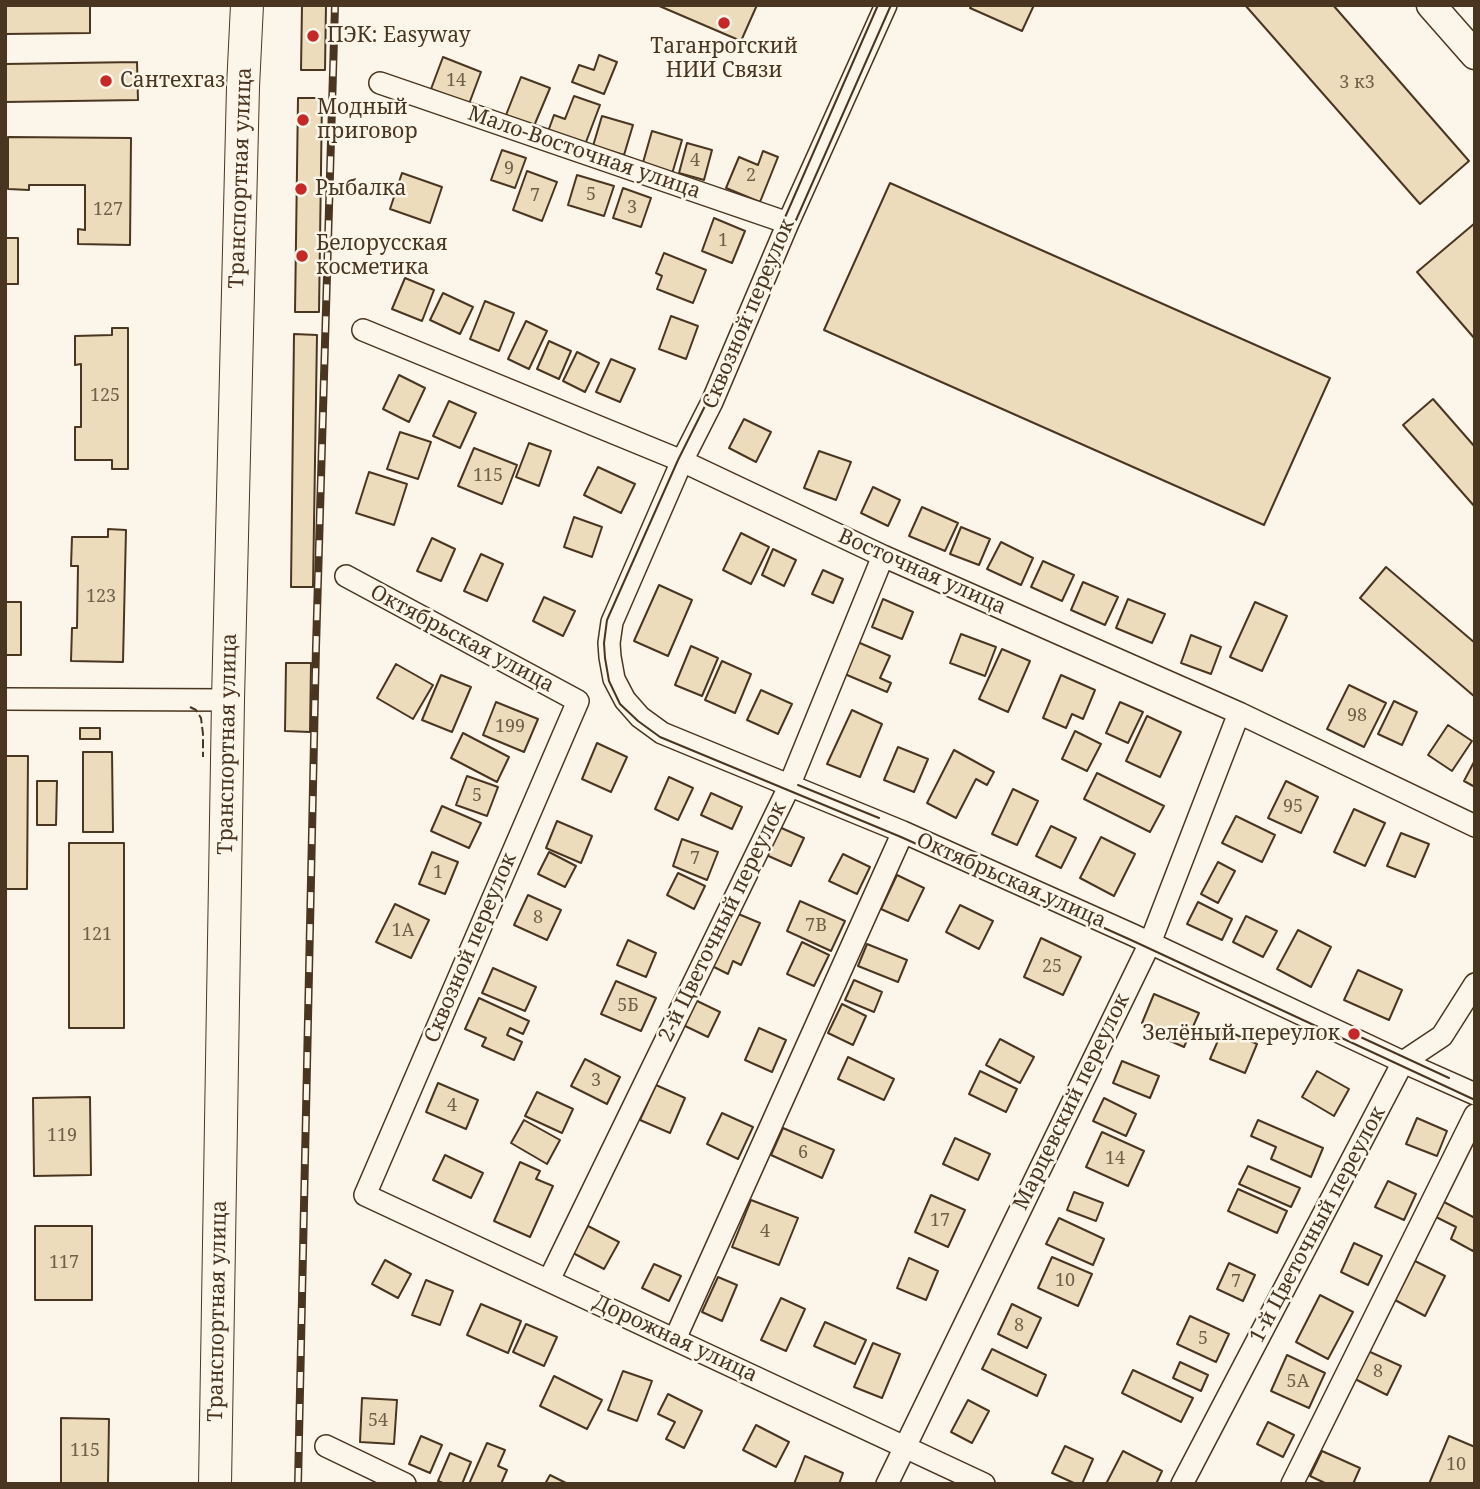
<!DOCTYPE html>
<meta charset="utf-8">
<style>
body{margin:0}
#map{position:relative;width:1480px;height:1489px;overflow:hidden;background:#fbf6e9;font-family:"Noto Serif",serif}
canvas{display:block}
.frame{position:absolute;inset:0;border:7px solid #4a3520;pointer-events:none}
</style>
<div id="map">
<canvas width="1480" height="1489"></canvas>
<div class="frame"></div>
</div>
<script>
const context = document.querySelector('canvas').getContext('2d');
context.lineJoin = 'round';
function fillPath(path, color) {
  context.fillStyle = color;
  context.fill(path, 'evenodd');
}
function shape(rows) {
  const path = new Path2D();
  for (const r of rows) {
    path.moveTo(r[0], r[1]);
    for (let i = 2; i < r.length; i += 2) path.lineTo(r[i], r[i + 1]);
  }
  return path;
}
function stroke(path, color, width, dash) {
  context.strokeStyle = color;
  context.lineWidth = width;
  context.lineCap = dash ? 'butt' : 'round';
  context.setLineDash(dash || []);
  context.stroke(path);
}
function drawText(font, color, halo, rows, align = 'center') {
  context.font = font + ' "Noto Serif",serif';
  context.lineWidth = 5;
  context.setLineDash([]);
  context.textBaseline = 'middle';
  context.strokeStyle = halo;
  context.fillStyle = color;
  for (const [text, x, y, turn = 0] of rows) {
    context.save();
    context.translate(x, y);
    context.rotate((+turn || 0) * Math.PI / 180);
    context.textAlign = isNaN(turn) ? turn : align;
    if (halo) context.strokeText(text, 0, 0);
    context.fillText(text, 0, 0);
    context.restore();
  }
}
const building = shape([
 [5,5,90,5,90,33,5,34,5,5],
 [302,5,326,5,325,70,301,70,302,5],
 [657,5,757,5,741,41,657,5],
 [972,5,1034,5,1022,31,970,8,972,5],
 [1245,5,1333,5,1469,161,1420,204,1245,5],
 [599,55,617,62,604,94,572,82,579,65,594,70,599,55],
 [443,57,481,72,469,104,431,89,443,57],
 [137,62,138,100,5,102,5,64,137,62],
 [521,77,550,88,534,126,506,115,521,77],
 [574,96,600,105,583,150,546,137,554,115,565,119,574,96],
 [298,98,322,98,319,312,295,312,298,98],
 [602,116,633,125,624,155,593,146,602,116],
 [652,131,682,140,672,174,642,166,652,131],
 [8,137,131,138,130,245,78,244,78,229,85,230,85,185,29,185,29,190,8,189,8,137],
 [687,143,712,150,704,180,679,173,687,143],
 [502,150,526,158,515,188,491,180,502,150],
 [763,151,778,157,760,202,726,188,739,157,758,165,763,151],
 [527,171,557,182,542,221,513,210,527,171],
 [402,173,442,187,430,223,390,209,402,173],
 [577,175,614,186,604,216,568,205,577,175],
 [890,183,1330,378,1264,525,824,330,890,183],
 [623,188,651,198,641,227,613,218,623,188],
 [714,218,745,231,732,263,702,251,714,218],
 [1475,223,1475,339,1417,272,1475,223],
 [5,238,18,238,18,284,5,284,5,238],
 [664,253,706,270,693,303,657,289,662,276,656,273,664,253],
 [405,278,434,290,422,321,392,309,405,278],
 [443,293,473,307,460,334,430,320,443,293],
 [485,301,514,313,499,351,470,339,485,301],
 [671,316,698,326,686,359,659,349,671,316],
 [526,321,547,331,529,369,508,359,526,321],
 [112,328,128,328,128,469,112,469,112,460,75,460,75,427,81,427,81,364,75,365,75,336,112,335,112,328],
 [294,334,317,335,313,587,291,587,294,334],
 [549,341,571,351,559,379,537,369,549,341],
 [577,352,599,363,585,392,563,381,577,352],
 [611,359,635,369,620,402,596,392,611,359],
 [399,375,425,388,409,422,383,409,399,375],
 [1433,399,1475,447,1475,507,1403,425,1433,399],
 [449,401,476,413,460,448,433,436,449,401],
 [744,419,771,432,756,462,729,448,744,419],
 [400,432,431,442,418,479,387,469,400,432],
 [529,443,551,451,539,486,516,477,529,443],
 [474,448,517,465,502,504,458,486,474,448],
 [819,451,851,462,836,500,804,488,819,451],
 [598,467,635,484,621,513,584,495,598,467],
 [369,472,407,484,394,525,356,513,369,472],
 [873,487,900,500,888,526,861,513,873,487],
 [922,507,958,523,945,551,909,536,922,507],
 [574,517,602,527,592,557,564,547,574,517],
 [961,527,990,539,979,565,950,554,961,527],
 [108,529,126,530,123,662,71,661,72,628,77,628,78,566,71,566,72,537,108,537,108,529],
 [741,533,769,547,751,584,723,570,741,533],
 [432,538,455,549,441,581,417,571,432,538],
 [1001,542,1033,558,1021,585,987,569,1001,542],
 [773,549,796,560,784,586,762,575,773,549],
 [481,554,503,564,487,601,464,591,481,554],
 [1043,561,1074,575,1062,601,1031,587,1043,561],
 [1386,567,1475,643,1475,697,1360,598,1386,567],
 [823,570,843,579,833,603,812,594,823,570],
 [1083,582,1118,597,1105,625,1071,610,1083,582],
 [659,585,692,600,668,656,634,641,659,585],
 [544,597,575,611,563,636,533,621,544,597],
 [883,599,913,612,902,639,872,627,883,599],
 [1128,599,1165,614,1152,643,1116,628,1128,599],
 [5,602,21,602,21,655,5,655,5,602],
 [1255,602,1287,616,1262,671,1230,657,1255,602],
 [961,634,996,647,985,676,950,663,961,634],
 [1191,635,1221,647,1211,674,1181,663,1191,635],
 [853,640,890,656,880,678,891,683,887,692,840,672,853,640],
 [691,646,718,658,702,696,675,685,691,646],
 [1002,649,1030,661,1008,712,979,699,1002,649],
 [722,661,751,674,735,713,705,700,722,661],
 [286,663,311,663,310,732,285,731,286,663],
 [396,664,433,685,413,719,377,698,396,664],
 [441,675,471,687,452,732,422,720,441,675],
 [1061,675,1095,690,1083,719,1072,714,1066,728,1043,718,1061,675],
 [1349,685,1386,703,1364,747,1327,729,1349,685],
 [761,690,792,704,778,734,747,720,761,690],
 [1394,701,1417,712,1402,745,1378,734,1394,701],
 [496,702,538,719,524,752,483,735,496,702],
 [1120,702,1143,712,1128,743,1106,733,1120,702],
 [852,710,882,724,860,777,827,764,852,710],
 [1147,716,1181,732,1160,777,1126,761,1147,716],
 [1448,725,1472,741,1452,771,1428,755,1448,725],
 [80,728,100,728,100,739,80,739,80,728],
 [1075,731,1101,744,1087,771,1062,759,1075,731],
 [463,733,509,757,497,782,451,758,463,733],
 [597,743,627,757,611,792,582,779,597,743],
 [898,747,928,759,914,792,884,780,898,747],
 [954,750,994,772,987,785,976,779,956,818,927,803,954,750],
 [83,752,112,752,113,832,83,832,83,752],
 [5,756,28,756,27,889,5,889,5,756],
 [1475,760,1475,787,1464,781,1475,760],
 [1097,773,1164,806,1150,832,1084,799,1097,773],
 [467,776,498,787,487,816,456,805,467,776],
 [669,777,693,788,678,820,655,809,669,777],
 [37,781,57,781,56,825,37,825,37,781],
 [1286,781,1318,797,1301,833,1268,818,1286,781],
 [1013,789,1038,801,1017,845,992,834,1013,789],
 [711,793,742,807,732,829,701,815,711,793],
 [442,806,481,823,469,848,431,831,442,806],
 [1354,809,1385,823,1365,866,1334,852,1354,809],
 [1236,816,1275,835,1262,862,1222,843,1236,816],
 [557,821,592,836,581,863,546,848,557,821],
 [777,826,804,838,791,866,764,854,777,826],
 [1051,826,1076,838,1061,868,1036,856,1051,826],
 [1401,833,1429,844,1415,877,1387,866,1401,833],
 [1101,837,1135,854,1114,896,1080,878,1101,837],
 [682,839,718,852,707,880,673,866,682,839],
 [69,843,124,843,124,1028,69,1028,69,843],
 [432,852,458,862,445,894,419,884,432,852],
 [549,852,576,866,565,887,538,874,549,852],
 [843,854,870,867,857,894,829,881,843,854],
 [1218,862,1235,871,1218,903,1201,894,1218,862],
 [678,873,705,886,694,909,667,895,678,873],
 [897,875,924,888,908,921,881,909,897,875],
 [528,895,561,910,547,940,514,925,528,895],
 [800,901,845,921,831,951,787,931,800,901],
 [1198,902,1232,919,1222,940,1187,924,1198,902],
 [395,904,429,920,411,958,376,942,395,904],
 [960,905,993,921,979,949,946,932,960,905],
 [736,913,760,923,741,965,733,961,728,974,712,966,736,913],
 [1246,916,1277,931,1263,957,1233,942,1246,916],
 [1298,930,1331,947,1311,987,1277,969,1298,930],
 [1041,938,1081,957,1063,995,1024,977,1041,938],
 [628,940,656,953,646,977,617,965,628,940],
 [802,942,829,955,814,986,787,974,802,942],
 [867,944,907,960,898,982,858,966,867,944],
 [493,968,536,987,525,1011,482,993,493,968],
 [1358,970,1402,990,1389,1020,1344,1000,1358,970],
 [854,980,882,992,874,1012,845,1000,854,980],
 [616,981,656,998,641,1031,601,1014,616,981],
 [1154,994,1199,1013,1184,1047,1161,1037,1163,1032,1142,1023,1154,994],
 [479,998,529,1021,523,1034,510,1028,507,1035,522,1042,514,1060,482,1046,486,1038,465,1029,479,998],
 [693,999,720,1012,708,1037,681,1024,693,999],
 [842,1004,866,1016,853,1045,828,1033,842,1004],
 [759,1028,786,1040,772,1072,745,1060,759,1028],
 [1223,1029,1257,1044,1245,1073,1210,1059,1223,1029],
 [1000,1039,1034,1057,1020,1083,986,1065,1000,1039],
 [848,1057,894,1079,884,1100,838,1079,848,1057],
 [585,1059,620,1077,607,1104,571,1086,585,1059],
 [1122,1061,1159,1076,1150,1098,1113,1083,1122,1061],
 [980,1071,1017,1089,1006,1112,969,1094,980,1071],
 [1317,1071,1349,1089,1334,1116,1302,1097,1317,1071],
 [438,1083,478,1100,466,1129,426,1112,438,1083],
 [656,1085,685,1098,670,1133,640,1120,656,1085],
 [537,1092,573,1109,562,1133,525,1116,537,1092],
 [90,1097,91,1175,34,1176,33,1098,90,1097],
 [1104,1098,1136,1114,1126,1136,1093,1121,1104,1098],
 [722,1113,753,1127,738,1159,707,1144,722,1113],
 [1417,1118,1447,1131,1437,1156,1406,1144,1417,1118],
 [524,1120,560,1140,547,1164,511,1143,524,1120],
 [1258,1120,1323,1148,1311,1177,1271,1159,1276,1147,1251,1136,1258,1120],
 [783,1128,834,1150,822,1178,771,1155,783,1128],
 [1102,1132,1144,1151,1128,1186,1086,1167,1102,1132],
 [955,1138,990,1154,978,1180,943,1164,955,1138],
 [445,1155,483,1173,471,1198,433,1180,445,1155],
 [520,1162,540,1171,536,1179,553,1186,530,1237,494,1221,520,1162],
 [1248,1166,1300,1188,1291,1207,1239,1184,1248,1166],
 [1388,1181,1416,1194,1404,1220,1375,1207,1388,1181],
 [1238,1189,1287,1211,1277,1233,1228,1211,1238,1189],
 [1074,1192,1103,1203,1096,1221,1067,1210,1074,1192],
 [931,1195,965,1210,948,1247,915,1232,931,1195],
 [751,1200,798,1218,779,1265,732,1247,751,1200],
 [1444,1202,1475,1218,1475,1248,1473,1251,1451,1239,1456,1227,1436,1217,1444,1202],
 [1059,1218,1104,1239,1093,1265,1046,1244,1059,1218],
 [35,1226,92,1226,92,1300,35,1300,35,1226],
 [588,1226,619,1242,604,1269,573,1253,588,1226],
 [1354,1243,1382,1256,1368,1285,1341,1272,1354,1243],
 [1052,1257,1092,1274,1078,1306,1038,1288,1052,1257],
 [909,1258,938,1271,926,1300,897,1288,909,1258],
 [385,1260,411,1274,398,1298,372,1284,385,1260],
 [1415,1261,1445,1276,1425,1316,1395,1300,1415,1261],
 [1229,1263,1255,1275,1243,1301,1217,1289,1229,1263],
 [654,1264,681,1276,669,1301,642,1288,654,1264],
 [718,1277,737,1285,722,1321,702,1312,718,1277],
 [426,1280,453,1291,440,1325,412,1315,426,1280],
 [1320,1295,1353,1312,1328,1359,1296,1342,1320,1295],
 [781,1298,805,1309,786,1351,761,1340,781,1298],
 [481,1304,521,1321,508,1353,467,1335,481,1304],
 [1012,1304,1041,1318,1027,1348,998,1334,1012,1304],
 [1190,1316,1229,1334,1216,1362,1177,1344,1190,1316],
 [825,1322,866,1340,855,1364,814,1346,825,1322],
 [526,1324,557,1337,544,1366,513,1352,526,1324],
 [873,1343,900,1354,882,1398,854,1387,873,1343],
 [992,1349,1046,1375,1037,1396,982,1369,992,1349],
 [1368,1351,1401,1366,1387,1395,1355,1379,1368,1351],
 [1287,1355,1325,1373,1309,1408,1271,1391,1287,1355],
 [1180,1362,1208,1375,1201,1391,1173,1378,1180,1362],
 [1133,1370,1193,1398,1181,1422,1122,1393,1133,1370],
 [623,1371,652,1381,637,1421,608,1410,623,1371],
 [554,1376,602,1400,587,1429,540,1406,554,1376],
 [668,1394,702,1411,684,1448,666,1439,675,1422,658,1414,668,1394],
 [362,1398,397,1400,394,1444,360,1442,362,1398],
 [968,1400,989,1411,972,1443,951,1432,968,1400],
 [61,1418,109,1419,108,1484,61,1484,61,1418],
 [1268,1422,1294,1435,1283,1457,1257,1444,1268,1422],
 [756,1425,789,1442,776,1467,743,1450,756,1425],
 [421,1436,442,1445,430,1473,409,1464,421,1436],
 [1449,1436,1475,1447,1475,1484,1429,1484,1449,1436],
 [487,1443,505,1450,498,1466,507,1470,501,1484,469,1484,487,1443],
 [1065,1446,1093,1459,1082,1484,1076,1484,1052,1473,1065,1446],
 [1123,1451,1162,1471,1156,1484,1106,1484,1123,1451],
 [1322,1451,1360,1468,1353,1484,1327,1484,1310,1476,1322,1451],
 [450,1453,471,1462,462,1484,445,1484,438,1481,450,1453],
 [805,1456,843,1473,839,1484,794,1484,805,1456],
 [550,1475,568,1484,545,1484,550,1475]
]);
fillPath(building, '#ecdcbc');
stroke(building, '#4a3520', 2);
const minor = shape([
 [886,5,788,223,712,402,682,461,612,622,609,643,610,657,614,679,625,700,640,717,662,733,903,832,1133,935,1403,1062,1475,1094],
 [380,83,788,223],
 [363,330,682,461,883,556,1239,713,1475,826],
 [346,576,578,701,365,1195,984,1484],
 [5,699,228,700],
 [549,1280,787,791,883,556],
 [675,1339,903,832],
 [326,1446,405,1484],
 [887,1484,1150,943,1239,713],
 [1182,1484,1403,1062,1442,1036,1475,984],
 [1292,1484,1475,1115]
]);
const secondary = shape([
 [1431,5,1475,55]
]);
const primary = shape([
 [215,1484,228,700,243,87,247,5]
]);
stroke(minor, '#4a3520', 24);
stroke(secondary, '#4a3520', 31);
stroke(primary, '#4a3520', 34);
stroke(minor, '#fbf6e9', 21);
stroke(secondary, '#fbf6e9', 28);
stroke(primary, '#fbf6e9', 32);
stroke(shape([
 [878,5,783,222,708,400,678,460,607,620,604,643,605,658,609,681,620,704,638,721,660,737,901,837,1131,940,1475,1100],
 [766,288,891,5],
 [798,785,879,818],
 [1354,1034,1449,1078]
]), '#4a3520', 2);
const rail = shape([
 [298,1484,316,647,335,5]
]);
stroke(rail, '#4a3520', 8);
stroke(rail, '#fbf6e9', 5, [16]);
stroke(shape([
 [190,707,196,710,201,718,203,734,203,757]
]), '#4a3520', 2, [9, 3.5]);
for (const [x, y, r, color] of [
 [724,23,7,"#c62828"],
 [313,36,7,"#c62828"],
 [106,81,7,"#c62828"],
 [303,120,7,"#c62828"],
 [301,189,7,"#c62828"],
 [302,256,7,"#c62828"],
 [1354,1034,7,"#c62828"]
]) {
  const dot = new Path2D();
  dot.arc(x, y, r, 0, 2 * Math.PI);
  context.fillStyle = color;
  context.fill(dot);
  stroke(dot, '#fbf6e9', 2.5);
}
drawText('18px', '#725f47', null, [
 ["14",456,81],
 ["3 к3",1357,83],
 ["4",695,161],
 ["9",509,169],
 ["2",751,176],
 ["5",591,195],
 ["7",535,196],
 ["3",632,208],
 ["127",108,210],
 ["1",723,241],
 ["125",105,396],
 ["115",488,476],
 ["123",101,597],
 ["98",1357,716],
 ["199",510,727],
 ["5",477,796],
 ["95",1293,807],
 ["7",695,859],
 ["1",438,873],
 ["8",538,918],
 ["7В",816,926],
 ["1А",403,931],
 ["121",97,935],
 ["25",1052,967],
 ["5Б",628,1006],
 ["3",596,1081],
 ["4",452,1106],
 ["119",62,1136],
 ["6",803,1153],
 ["14",1115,1159],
 ["17",940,1221],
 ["4",765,1232],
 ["117",64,1263],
 ["10",1065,1281],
 ["7",1236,1282],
 ["8",1019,1326],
 ["5",1203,1339],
 ["8",1378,1372],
 ["5А",1298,1382],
 ["54",378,1421],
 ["115",85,1451],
 ["10",1456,1465]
]);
drawText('21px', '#4a3520', '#fbf6e9', [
 ["ПЭК: Easyway",327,36],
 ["Таганрогский",724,47,"center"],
 ["НИИ Связи",724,71,"center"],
 ["Сантехгаз",120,81],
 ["Модный",317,108],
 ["приговор",317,132],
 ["Рыбалка",315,189],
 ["Белорусская",316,244],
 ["косметика",316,268],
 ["Зелёный переулок",1340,1034,"right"]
], 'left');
drawText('21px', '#4a3520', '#fbf6e9', [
 ["Мало-Восточная улица",584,153,19],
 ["Транспортная улица",241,178,-88],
 ["Сквозной переулок",749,314,-67],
 ["Восточная улица",922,572,24],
 ["Октябрьская улица",462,639,28],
 ["Транспортная улица",228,744,-89],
 ["Октябрьская улица",1011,881,24],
 ["2-й Цветочный переулок",723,922,-64],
 ["Сквозной переулок",471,948,-67],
 ["Марцевский переулок",1072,1102,-64],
 ["1-й Цветочный переулок",1318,1225,-62],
 ["Транспортная улица",218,1311,-89],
 ["Дорожная улица",675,1339,25]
]);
</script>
